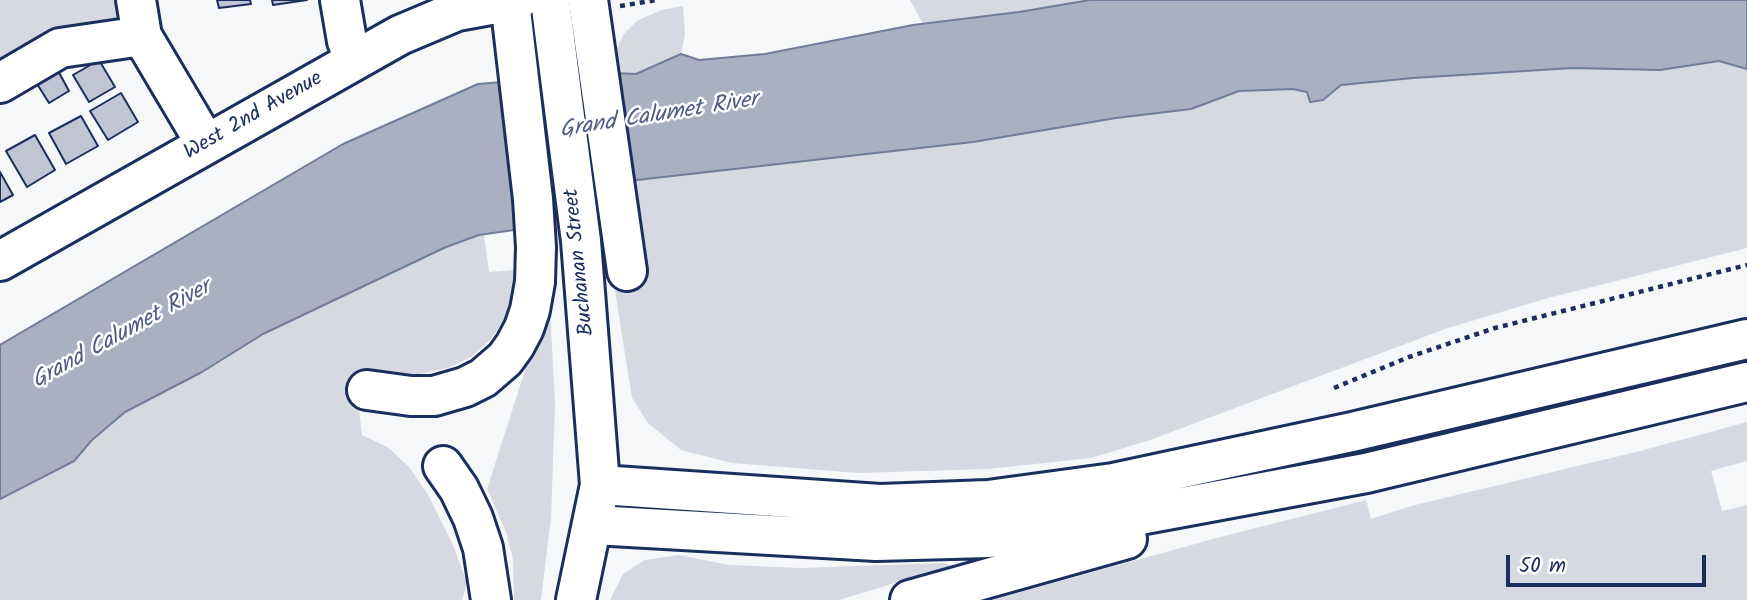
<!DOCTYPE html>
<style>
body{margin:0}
#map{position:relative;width:1747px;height:600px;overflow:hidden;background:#f6f7f9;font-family:Kalam,sans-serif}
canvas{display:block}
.scale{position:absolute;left:1506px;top:555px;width:200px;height:32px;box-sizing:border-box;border:4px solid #1b2f5e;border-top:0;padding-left:9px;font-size:21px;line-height:24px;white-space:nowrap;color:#1b2f5e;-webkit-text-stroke:5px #fff;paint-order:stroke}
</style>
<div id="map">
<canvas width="1747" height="600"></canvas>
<div class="scale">50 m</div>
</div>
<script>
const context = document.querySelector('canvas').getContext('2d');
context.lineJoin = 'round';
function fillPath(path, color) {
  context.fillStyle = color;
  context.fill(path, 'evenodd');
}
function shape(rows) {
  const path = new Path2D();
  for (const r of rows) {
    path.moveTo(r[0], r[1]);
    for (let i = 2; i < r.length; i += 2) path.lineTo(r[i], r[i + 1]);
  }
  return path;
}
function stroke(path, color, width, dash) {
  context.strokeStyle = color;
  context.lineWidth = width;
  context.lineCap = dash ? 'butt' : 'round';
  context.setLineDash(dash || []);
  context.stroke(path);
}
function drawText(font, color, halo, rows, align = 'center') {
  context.font = font + ' Kalam,sans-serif';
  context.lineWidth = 5;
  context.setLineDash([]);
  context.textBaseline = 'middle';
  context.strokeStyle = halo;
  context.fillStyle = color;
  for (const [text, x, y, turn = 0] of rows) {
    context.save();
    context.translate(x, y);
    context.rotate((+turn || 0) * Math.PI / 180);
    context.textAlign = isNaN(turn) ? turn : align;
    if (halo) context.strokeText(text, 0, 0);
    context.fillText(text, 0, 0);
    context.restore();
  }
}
fillPath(shape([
 [0,0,124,0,128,32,0,71],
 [910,0,1090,0,1019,12,923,24],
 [683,6,685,34,681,54,636,74,613,73,614,54,624,34,638,20,662,10],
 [1719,61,1747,69,1747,248,1548,298,1445,329,1150,440,1091,458,988,469,858,473,732,463,681,450,648,423,632,398,614,285,637,271,628,181,973,142,1116,118,1191,109,1239,91,1293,89,1307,92,1311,102,1323,100,1341,85,1413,78,1573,68,1660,70],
 [479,235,484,235,489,272,513,270,513,295,505,319,492,338,471,357,448,368,415,375,357,372,358,401,362,435,389,448,409,467,427,493,453,545,467,583,462,600,0,600,0,499,74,461,92,440,125,412,202,372,263,334,446,247],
 [550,310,555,404,551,517,541,600,514,600,513,559,506,532,487,489,529,358,540,339],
 [1747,422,1747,461,1711,471,1722,511,1747,505,1747,600,992,600,1224,536,1366,500,1371,519,1411,506,1640,451],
 [679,555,729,565,800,568,945,563,951,566,839,600,610,600,623,574,645,560]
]), '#d6d9e2');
const water = shape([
 [1090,0,1747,0,1747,69,1719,61,1660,70,1573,68,1413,78,1341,85,1323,100,1310,102,1307,92,1293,89,1239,91,1191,109,1116,118,973,142,628,181,521,229,479,235,446,247,263,334,202,372,125,412,92,440,74,461,0,499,0,345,343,144,478,84,613,73,636,74,681,54,699,60,765,54,913,25,1019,12,1090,0]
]);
fillPath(water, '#a9b0c1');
stroke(water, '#707c99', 2);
const building = shape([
 [217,0,250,0,251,4,219,8,217,0],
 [272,0,307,0,273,5,272,0],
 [99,60,115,87,89,102,73,75,99,60],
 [56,67,69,91,49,103,34,79,56,67],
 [121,93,138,122,108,140,90,111,121,93],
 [81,116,98,146,66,164,49,133,81,116],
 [35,135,55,170,27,187,6,151,35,135],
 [0,172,13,195,0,202,0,172]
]);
fillPath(building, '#c0c4d3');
stroke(building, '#1b2f5e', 2);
const minor = shape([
 [136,0,142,36,206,144],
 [340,0,347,41,354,60],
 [588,0,627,271],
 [0,83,60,48,142,36],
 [0,261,400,35,457,11,518,0],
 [367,390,411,396,434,396,465,387,483,378,505,359,515,345,524,328,530,310,535,282,536,247,533,199,510,1],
 [443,466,459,489,473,518,483,548,491,600]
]);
const major = shape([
 [550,0,581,241,600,485,576,600]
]);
const highway = shape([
 [600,485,880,504,988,500,1113,483,1352,432,1747,339],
 [594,525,876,541,989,538,1091,524,1366,473,1747,382],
 [910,600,1127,539]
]);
stroke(minor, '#1b2f5e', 44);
stroke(major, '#1b2f5e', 44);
stroke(highway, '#1b2f5e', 44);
stroke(shape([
 [620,6,657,0],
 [1334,388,1409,357,1495,328,1747,265]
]), '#1b2f5e', 4.5, [5, 5]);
stroke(minor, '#fff', 38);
stroke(major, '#fff', 38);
stroke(highway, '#fff', 38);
drawText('21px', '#1b2f5e', '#fff', [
 ["West 2nd Avenue",254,117,-30],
 ["Buchanan Street",581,262,-96]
]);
drawText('italic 23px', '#4d5c81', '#fff', [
 ["Grand Calumet River",659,117,-9],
 ["Grand Calumet River",122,336,-29]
]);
</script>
